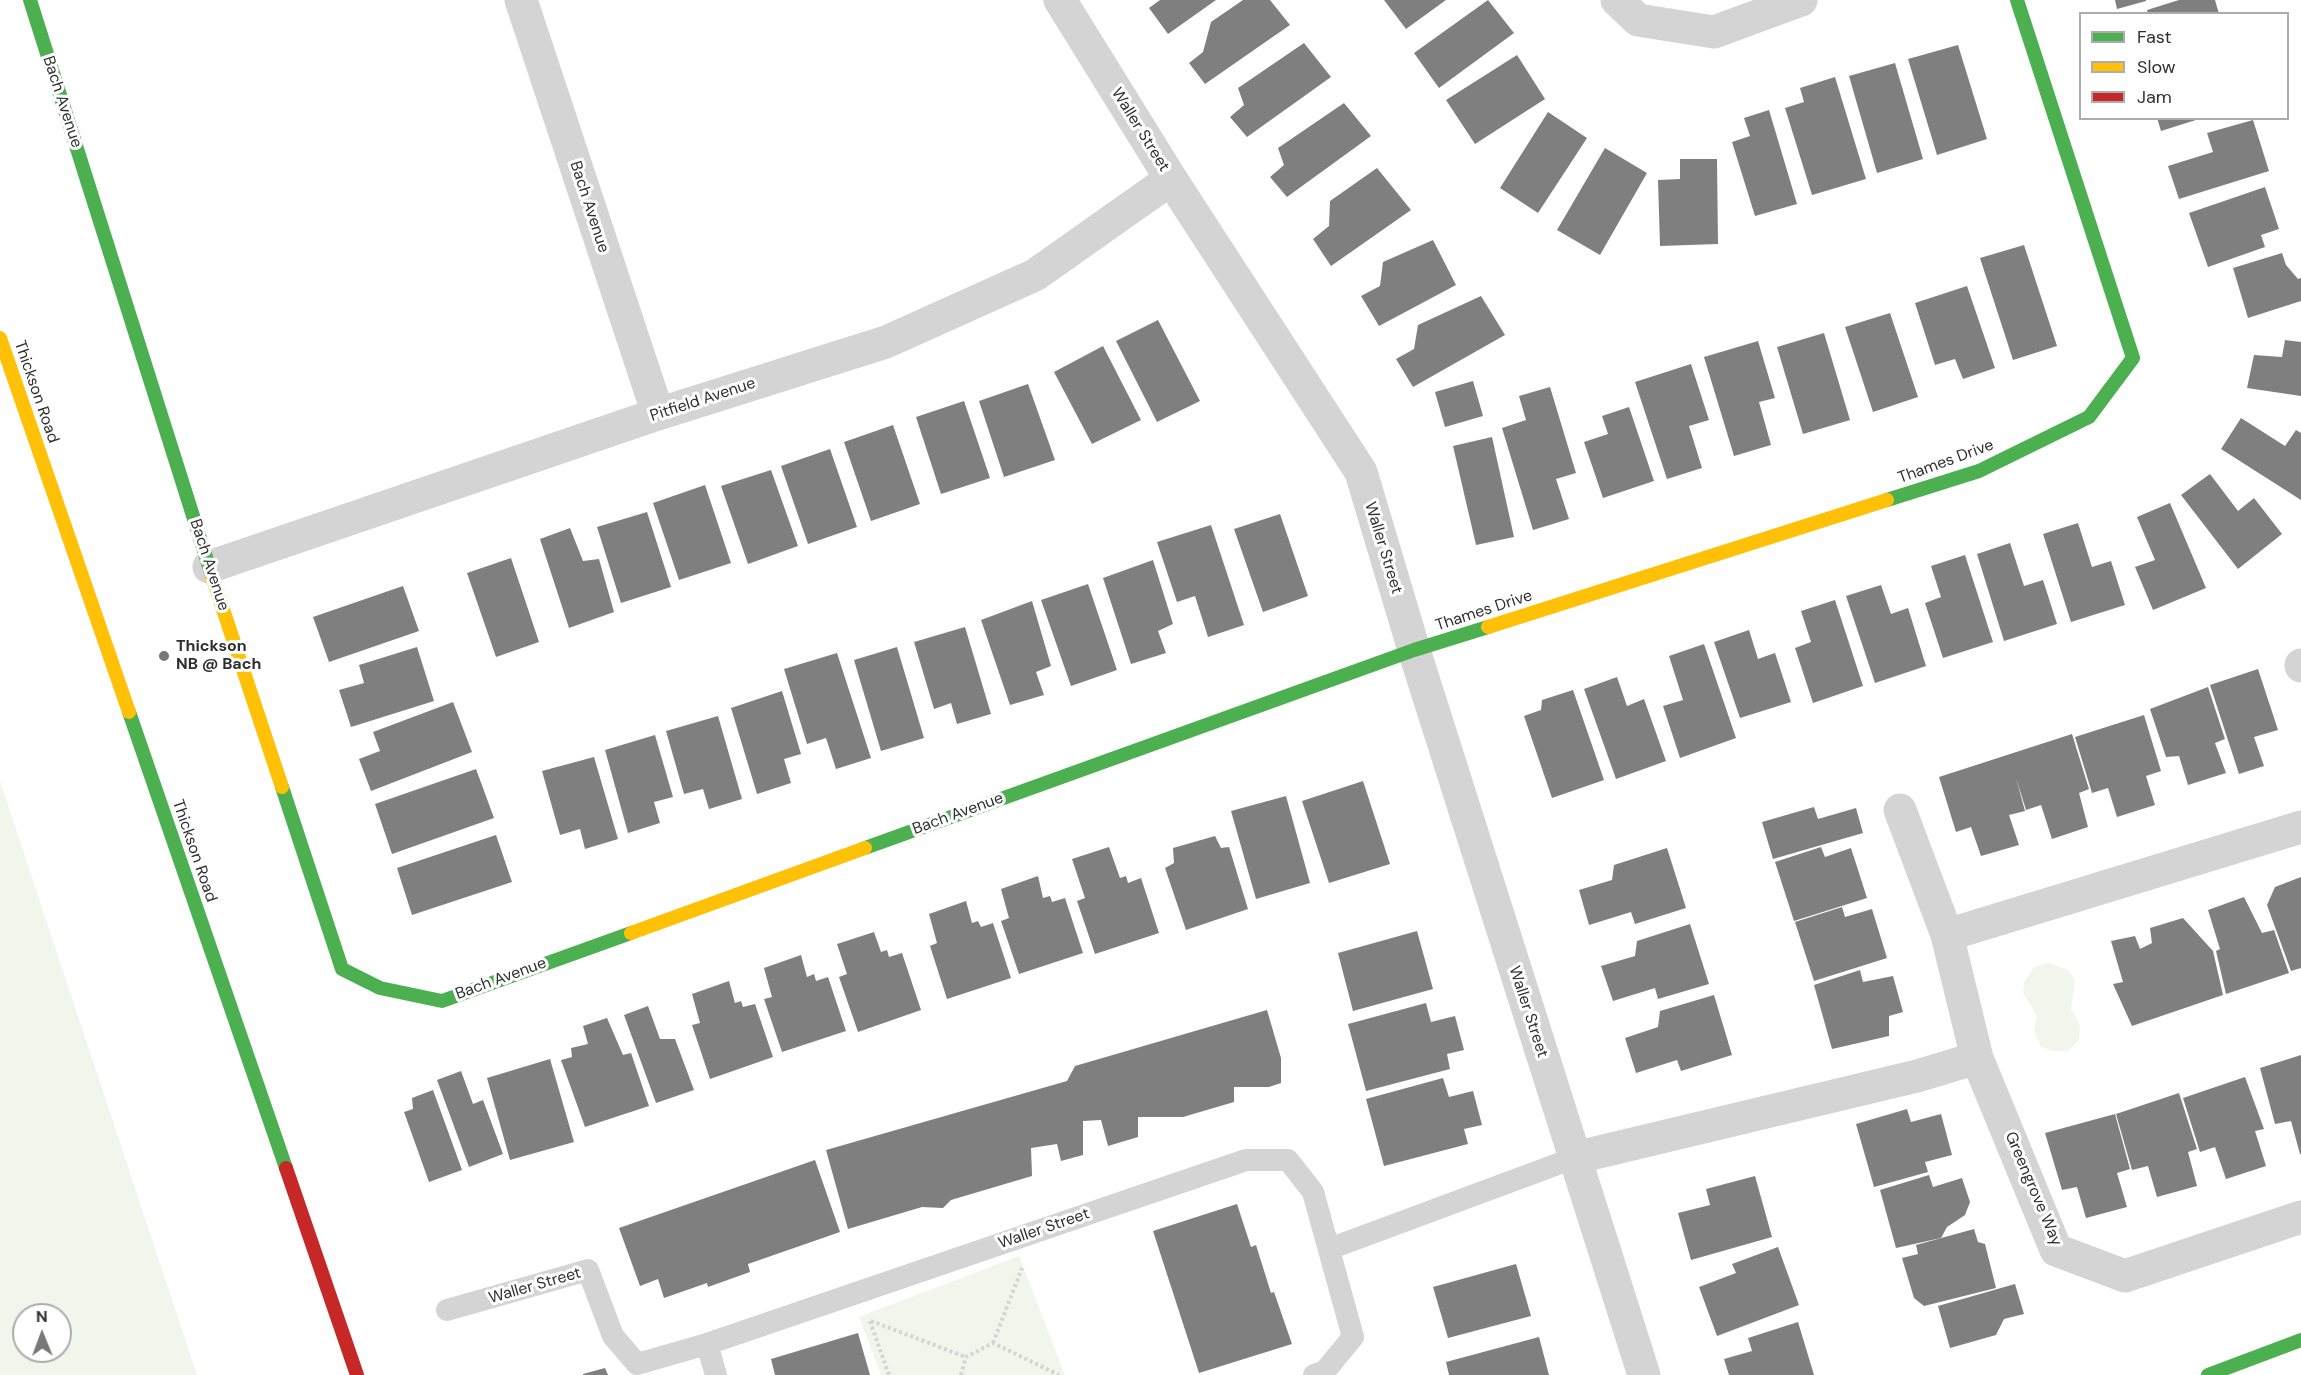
<!DOCTYPE html>
<style>
body{margin:0}
#map{position:relative;width:2301px;height:1375px;overflow:hidden;background:#fff;font-family:"DM Sans",sans-serif}
canvas{display:block}
.legend{position:absolute;left:2079px;top:12px;width:210px;height:108px;box-sizing:border-box;background:#fff;border:2px solid #acacac;margin:0;padding:8px 10px;list-style:none;font-size:18px;color:#2f2f2f}
.legend li{display:flex;align-items:center;gap:12px;height:30px}
.legend b{width:30px;border:2px solid #acacac}
.north{position:absolute;left:12px;top:1303px;width:60px;height:60px;box-sizing:border-box;background:#fff;border:2px solid #acacac;border-radius:50%;rotate:359deg;font-size:16px;font-weight:700;line-height:24px;text-align:center;color:#2f2f2f}
.north::after{content:'';display:block;margin:auto;width:21px;height:27px;background:#787878;clip-path:polygon(50% 0,100% 100%,50% 72%,0 100%)}
</style>
<div id="map">
<canvas width="2301" height="1375"></canvas>
<ul class="legend">
<li><b style="height:8px;background:#4caf50"></b>Fast</li>
<li><b style="height:8px;background:#ffc107"></b>Slow</li>
<li><b style="height:8px;background:#c62828"></b>Jam</li>
</ul>
<div class="north">N</div>
</div>
<script>
const context = document.querySelector('canvas').getContext('2d');
context.lineJoin = 'round';
function fillPath(path, color) {
  context.fillStyle = color;
  context.fill(path, 'evenodd');
}
function shape(rows) {
  const path = new Path2D();
  for (const r of rows) {
    path.moveTo(r[0], r[1]);
    for (let i = 2; i < r.length; i += 2) path.lineTo(r[i], r[i + 1]);
  }
  return path;
}
function stroke(path, color, width, dash) {
  context.strokeStyle = color;
  context.lineWidth = width;
  context.lineCap = dash ? 'butt' : 'round';
  context.setLineDash(dash || []);
  context.stroke(path);
}
function drawText(font, color, halo, rows, align = 'center') {
  context.font = font + ' "DM Sans",sans-serif';
  context.lineWidth = 6;
  context.setLineDash([]);
  context.textBaseline = 'middle';
  context.strokeStyle = halo;
  context.fillStyle = color;
  for (const [text, x, y, turn = 0] of rows) {
    context.save();
    context.translate(x, y);
    context.rotate((+turn || 0) * Math.PI / 180);
    context.textAlign = isNaN(turn) ? turn : align;
    if (halo) context.strokeText(text, 0, 0);
    context.fillText(text, 0, 0);
    context.restore();
  }
}
fillPath(shape([
 [0,781,197,1375,0,1375],
 [24,1315,60,1315,60,1351,24,1351],
 [2048,962,2068,970,2075,980,2071,1009,2080,1025,2079,1040,2068,1051,2053,1051,2041,1047,2034,1031,2037,1016,2023,993,2024,983,2033,968],
 [1019,1256,1065,1375,881,1375,859,1317]
]), '#f2f5ec');
fillPath(shape([
 [1160,0,1216,0,1168,34,1149,8],
 [1243,0,1270,0,1290,25,1205,84,1189,63,1203,52,1211,22],
 [1384,0,1446,0,1406,29],
 [1488,0,1514,33,1439,88,1414,53],
 [2115,0,2146,0,2146,1,2117,9],
 [2179,0,2215,0,2219,14,2148,14,2147,10],
 [1304,43,1331,77,1247,137,1230,117,1244,105,1238,88],
 [1958,45,1987,139,1937,155,1908,59],
 [1517,55,1545,99,1475,144,1446,100],
 [1895,63,1923,159,1877,173,1849,76],
 [1835,77,1866,179,1812,195,1785,108,1804,102,1800,88],
 [1344,103,1371,136,1287,197,1270,177,1284,165,1278,148],
 [1769,110,1797,204,1755,216,1732,142,1750,136,1744,118],
 [1548,112,1587,138,1538,213,1500,188],
 [2157,118,2199,118,2199,119,2161,131],
 [2253,120,2269,171,2179,199,2168,166,2213,152,2207,133],
 [1605,148,1647,173,1600,255,1557,230],
 [1680,159,1717,159,1718,244,1660,246,1658,180,1680,179],
 [1377,168,1411,210,1331,266,1313,239,1329,226,1330,201],
 [2265,187,2279,229,2261,235,2265,247,2208,267,2189,213],
 [1433,240,1456,285,1379,326,1361,296,1380,286,1383,262],
 [2024,245,2057,346,2013,360,1980,258],
 [2282,253,2286,265,2298,279,2301,278,2301,301,2248,318,2233,268],
 [1967,286,1995,368,1963,379,1955,359,1935,365,1915,303],
 [1481,296,1505,335,1413,387,1396,359,1414,349,1418,325],
 [1890,313,1918,397,1873,412,1845,327],
 [1158,320,1200,401,1157,422,1116,341],
 [1824,333,1850,420,1803,434,1777,347],
 [2285,340,2301,342,2301,396,2247,388,2254,355,2282,357],
 [1758,341,1775,398,1759,402,1771,445,1734,456,1704,357],
 [1103,346,1141,420,1092,444,1054,372],
 [1691,364,1709,420,1689,426,1702,468,1667,479,1635,382],
 [1473,381,1483,416,1445,427,1435,392],
 [1028,384,1055,460,1004,477,979,401],
 [1550,387,1576,473,1556,479,1569,519,1533,530,1502,428,1526,420,1519,396],
 [964,401,990,478,941,494,916,417],
 [1629,407,1654,481,1603,498,1584,442,1608,434,1602,416],
 [2241,418,2285,446,2296,430,2301,433,2301,500,2221,449],
 [893,425,920,504,871,521,844,442],
 [1492,437,1514,537,1476,545,1453,446],
 [830,449,857,527,808,544,781,466],
 [771,470,798,546,748,564,721,486],
 [2210,474,2238,511,2254,498,2282,534,2238,569,2181,495],
 [705,485,731,563,679,580,653,503],
 [2170,503,2206,588,2153,610,2135,567,2155,560,2137,517],
 [647,512,671,587,621,603,597,527],
 [1280,514,1308,596,1263,612,1234,529],
 [2078,523,2092,567,2111,561,2125,605,2071,622,2043,534],
 [1211,525,1244,625,1208,637,1195,596,1177,602,1157,542],
 [570,528,583,561,599,559,614,612,569,628,540,539],
 [2010,543,2024,586,2043,580,2057,624,2004,641,1977,554],
 [1965,555,1993,642,1943,658,1925,603,1941,597,1931,566],
 [511,558,539,642,496,657,467,573],
 [1153,560,1173,624,1158,631,1166,653,1131,664,1103,578],
 [1088,584,1117,670,1071,686,1041,600],
 [1881,585,1891,614,1908,608,1926,666,1875,683,1846,596],
 [403,586,419,631,329,662,313,617],
 [1835,600,1863,686,1813,703,1795,648,1811,642,1801,611],
 [1032,601,1051,666,1036,672,1044,695,1010,705,981,620],
 [965,627,991,714,957,724,951,703,934,709,914,642],
 [1749,630,1758,659,1775,653,1791,702,1740,718,1714,642],
 [1704,644,1736,738,1680,758,1663,706,1683,700,1669,656],
 [417,647,434,701,351,727,339,690,364,683,359,665],
 [897,647,924,738,881,751,854,660],
 [837,653,871,758,836,769,826,738,807,744,784,669],
 [2258,669,2278,730,2254,737,2264,766,2239,774,2210,685],
 [1617,677,1627,706,1644,699,1666,761,1616,779,1584,689],
 [2208,687,2225,739,2215,743,2226,773,2188,785,2179,756,2166,757,2150,709],
 [1573,690,1604,780,1552,798,1524,716,1541,710,1542,700],
 [782,691,801,754,784,759,791,783,757,794,731,708],
 [453,702,472,752,371,791,359,759,380,751,373,732],
 [2144,715,2161,771,2146,776,2155,805,2117,817,2108,788,2092,793,2075,737],
 [718,716,742,799,709,809,703,789,684,794,666,731],
 [2072,734,2089,789,2079,793,2088,827,2052,839,2041,805,2026,810,2016,778,2025,811,2009,815,2019,845,1981,856,1971,827,1956,832,1939,777],
 [655,735,673,797,654,802,660,823,628,833,605,750],
 [594,757,618,839,585,849,580,829,560,835,542,771],
 [476,769,494,818,392,854,375,804],
 [1363,781,1390,864,1329,883,1302,801],
 [1286,796,1310,883,1256,899,1231,811],
 [1814,807,1818,819,1856,808,1863,833,1773,859,1762,822],
 [496,835,512,882,412,915,397,868],
 [1215,836,1221,848,1229,847,1248,909,1186,930,1165,868,1174,863,1173,848],
 [1109,847,1120,878,1126,876,1128,883,1141,878,1159,933,1095,954,1077,901,1085,898,1072,859],
 [1821,847,1825,857,1851,848,1867,898,1794,921,1775,862],
 [1667,848,1686,908,1635,924,1631,912,1589,925,1579,890,1612,880,1614,865],
 [1038,876,1043,898,1050,896,1052,902,1065,898,1083,953,1019,974,1001,921,1009,918,1001,889],
 [2301,877,2301,968,2291,971,2267,905,2275,887],
 [2244,897,2262,933,2274,930,2289,973,2226,994,2216,951,2220,949,2208,910],
 [966,901,972,923,978,921,981,927,993,923,1011,978,947,999,930,946,937,943,929,914],
 [1842,907,1845,917,1872,909,1887,958,1814,981,1795,922],
 [2183,918,2213,951,2223,995,2132,1026,2113,984,2123,982,2111,941,2135,936,2140,949,2152,943,2150,928],
 [1690,924,1709,984,1658,999,1655,988,1613,1001,1601,966,1635,956,1637,941],
 [1417,931,1433,989,1353,1011,1338,953],
 [874,932,881,952,887,950,889,957,902,953,921,1010,858,1032,839,977,847,974,837,944],
 [801,955,807,977,814,974,816,981,828,977,846,1031,782,1052,764,999,772,997,764,968],
 [1860,970,1863,982,1893,976,1903,1012,1889,1016,1889,1036,1832,1049,1814,985],
 [729,981,735,1003,741,1001,743,1007,755,1004,773,1057,710,1079,692,1025,700,1023,692,994],
 [1714,995,1732,1055,1681,1071,1677,1060,1636,1073,1625,1038,1658,1027,1660,1011],
 [1426,1003,1431,1022,1455,1016,1464,1050,1447,1054,1450,1069,1366,1091,1348,1024],
 [648,1006,660,1039,675,1039,694,1090,656,1103,624,1015],
 [1267,1010,1281,1058,1281,1083,1269,1087,1234,1087,1234,1102,1183,1117,1138,1117,1138,1137,1108,1146,1101,1120,1083,1121,1083,1155,1061,1161,1057,1144,1031,1148,1032,1176,951,1200,943,1208,922,1207,848,1229,826,1150,1067,1081,1075,1066],
 [607,1018,623,1055,631,1053,649,1106,585,1127,561,1060,572,1057,571,1048,588,1044,583,1026],
 [2301,1055,2301,1154,2300,1154,2291,1121,2275,1124,2260,1068],
 [550,1059,574,1142,510,1160,487,1078],
 [461,1071,473,1104,483,1100,503,1154,469,1167,437,1080],
 [2245,1077,2264,1129,2255,1131,2266,1166,2226,1179,2215,1147,2200,1152,2183,1098],
 [1443,1078,1449,1097,1473,1091,1482,1125,1464,1129,1468,1144,1384,1166,1366,1099],
 [433,1090,462,1170,429,1182,404,1112,413,1109,412,1098],
 [2179,1093,2197,1149,2188,1152,2197,1186,2157,1197,2148,1166,2132,1170,2116,1114],
 [1907,1109,1911,1122,1941,1114,1952,1155,1925,1162,1928,1172,1874,1187,1856,1124],
 [2115,1114,2130,1169,2117,1173,2127,1207,2086,1218,2077,1187,2062,1190,2045,1133],
 [815,1160,840,1232,748,1264,750,1272,708,1287,707,1283,664,1298,658,1279,640,1286,619,1228],
 [1929,1175,1933,1187,1962,1178,1970,1202,1965,1215,1947,1227,1941,1238,1896,1248,1880,1190],
 [1755,1176,1772,1237,1691,1260,1678,1213,1710,1205,1706,1189],
 [1237,1204,1251,1247,1256,1245,1271,1293,1274,1292,1292,1344,1199,1373,1153,1231],
 [1974,1229,1978,1242,1985,1244,1996,1288,1924,1306,1914,1298,1902,1258,1918,1254,1916,1245],
 [1778,1247,1799,1305,1717,1336,1699,1287,1736,1273,1732,1264],
 [1516,1264,1531,1316,1448,1338,1433,1287],
 [2015,1284,2024,1314,2004,1319,1996,1335,1950,1348,1938,1306],
 [1798,1322,1814,1375,1729,1375,1724,1359,1752,1351,1748,1338],
 [858,1333,870,1375,775,1375,771,1359],
 [1539,1337,1549,1375,1449,1375,1446,1362],
 [605,1368,608,1375,583,1375,583,1374]
]), '#7f7f7f');
stroke(shape([
 [870,1321,889,1375],
 [871,1321,966,1357],
 [993,1343,1022,1268],
 [961,1375,966,1357,993,1343,1059,1375]
]), '#d4d4d4', 4, [3, 3]);
stroke(shape([
 [1329,1249,1574,1158],
 [447,1310,588,1270,613,1336,637,1364,707,1344,1246,1160,1288,1160,1313,1192,1353,1337,1325,1371,1314,1375],
 [707,1344,716,1375]
]), '#d4d4d4', 22);
stroke(shape([
 [521,0,658,414],
 [1060,0,1171,179,1361,472,1414,650,1644,1375],
 [1617,0,1638,20,1714,32,1801,0],
 [209,567,658,414,886,342,1035,275,1171,179],
 [2301,665,2301,666],
 [1900,810,1947,935,1977,1058,2056,1250,2125,1276,2301,1217],
 [1947,935,2301,827],
 [1574,1158,1917,1076,1977,1058]
]), '#d4d4d4', 33);
stroke(shape([
 [30,0,212,576],
 [1887,500,1979,471,2089,417,2133,358,2017,0],
 [129,712,286,1168],
 [282,787,342,969,380,988,442,1001,631,933],
 [865,848,1414,650,1488,627],
 [2208,1375,2301,1340]
]), '#4caf50', 14);
stroke(shape([
 [0,338,129,712],
 [212,576,282,787],
 [1488,627,1887,500],
 [631,933,865,848]
]), '#ffc107', 14);
stroke(shape([
 [286,1168,357,1375]
]), '#c62828', 14);
for (const [x, y, r, color] of [
 [164,656,6,"#787878"]
]) {
  const dot = new Path2D();
  dot.arc(x, y, r, 0, 2 * Math.PI);
  context.fillStyle = color;
  context.fill(dot);
  stroke(dot, '#fff', 2);
}
drawText('16px', '#2f2f2f', '#fff', [
 ["Bach Avenue",62,102,72],
 ["Waller Street",1140,130,58],
 ["Bach Avenue",589,207,72],
 ["Thickson Road",36,392,71],
 ["Pitfield Avenue",703,400,-18],
 ["Thames Drive",1946,462,-20],
 ["Waller Street",1383,548,73],
 ["Bach Avenue",209,565,72],
 ["Thames Drive",1484,611,-18],
 ["Bach Avenue",958,814,-20],
 ["Thickson Road",194,851,71],
 ["Bach Avenue",501,979,-20],
 ["Waller Street",1528,1012,72],
 ["Greengrove Way",2033,1189,67],
 ["Waller Street",1044,1229,-19],
 ["Waller Street",535,1286,-16]
]);
drawText('bold 16px', '#2f2f2f', '#fff', [
 ["Thickson",176,647],
 ["NB @ Bach",176,665]
], 'left');
</script>
